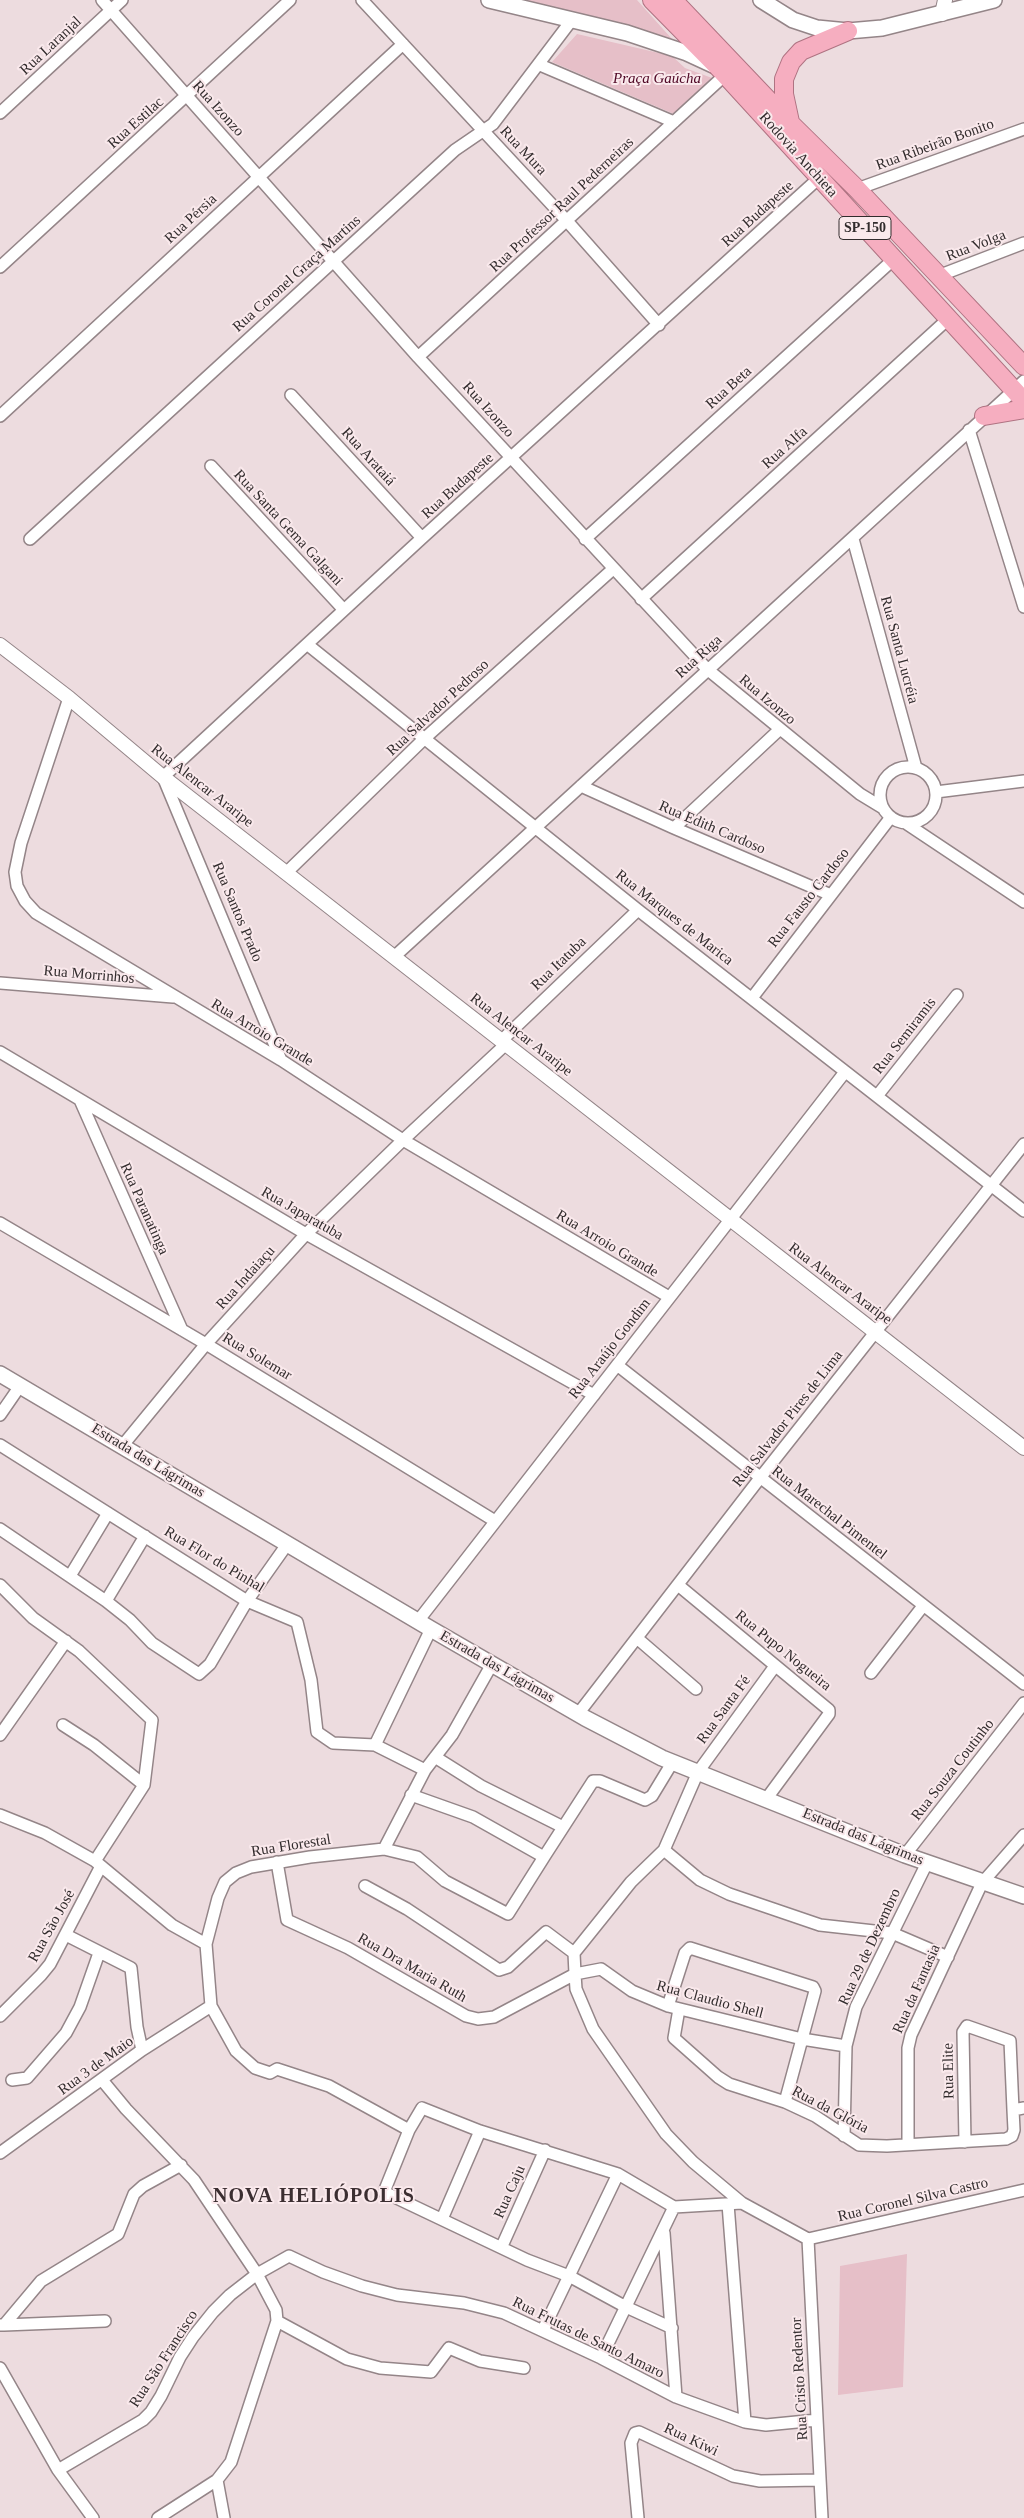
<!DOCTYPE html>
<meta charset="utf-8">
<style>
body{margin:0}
canvas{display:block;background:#eddcdf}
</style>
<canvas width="1024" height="2518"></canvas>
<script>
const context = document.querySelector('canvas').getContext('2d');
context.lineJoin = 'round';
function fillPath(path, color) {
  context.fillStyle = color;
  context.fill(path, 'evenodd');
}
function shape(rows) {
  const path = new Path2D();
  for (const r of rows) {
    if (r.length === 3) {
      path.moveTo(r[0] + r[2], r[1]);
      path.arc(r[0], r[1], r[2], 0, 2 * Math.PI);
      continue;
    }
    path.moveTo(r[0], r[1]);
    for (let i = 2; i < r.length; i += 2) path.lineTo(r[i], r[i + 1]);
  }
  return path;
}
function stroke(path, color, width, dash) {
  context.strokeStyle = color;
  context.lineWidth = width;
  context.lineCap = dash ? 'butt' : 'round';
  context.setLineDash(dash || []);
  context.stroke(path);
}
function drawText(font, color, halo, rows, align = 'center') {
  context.font = font + ' Georgia,serif';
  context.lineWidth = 4;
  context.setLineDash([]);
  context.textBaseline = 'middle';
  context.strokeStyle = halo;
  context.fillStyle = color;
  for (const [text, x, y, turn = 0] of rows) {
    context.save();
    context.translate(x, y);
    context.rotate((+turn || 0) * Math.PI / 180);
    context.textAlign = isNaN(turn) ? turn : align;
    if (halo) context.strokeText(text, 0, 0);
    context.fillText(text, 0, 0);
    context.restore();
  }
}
fillPath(shape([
 [507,0,637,0,672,39],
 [577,34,672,56,685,68,712,78,674,114,552,62],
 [907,2254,903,2387,838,2395,840,2266]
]), '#e6bfc8');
const minor = shape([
 [102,0,418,357,707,669,860,794,883,808],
 [362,0,567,221,659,325],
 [540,65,674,122],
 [0,113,122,0],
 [857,189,1024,129],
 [0,267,290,0],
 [938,276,1024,243],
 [418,357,725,75],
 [291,395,422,538],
 [0,416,403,44],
 [969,430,1024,607],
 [211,466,344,610],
 [30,539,455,150,493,124,571,21],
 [585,539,894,259],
 [853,539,916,768],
 [641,599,948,319],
 [308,645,638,910,1024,1211],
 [69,698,21,843,15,872,17,886,25,901,36,913,281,1060,403,1140,669,1297],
 [908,795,28],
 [581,786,674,828,831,895],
 [936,792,1024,781],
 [907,824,1024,902],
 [674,828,779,730],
 [286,873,425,738,613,569],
 [395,956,1024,381],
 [0,983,173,997],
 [752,998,891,817],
 [502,1040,638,910],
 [0,1052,306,1234,594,1395],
 [281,1060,163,777,422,538,819,178],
 [877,1096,957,995],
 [80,1100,182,1330],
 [0,1223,206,1344,495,1521],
 [617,1365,1024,1684],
 [0,1415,20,1386],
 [0,1445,247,1601,297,1622,311,1680,317,1732,333,1743,375,1745,425,1770],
 [123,1445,206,1344,306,1234,403,1140,506,1044],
 [0,1529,106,1601,130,1620,152,1643,199,1674,210,1664,247,1601,288,1543],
 [70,1576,108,1513],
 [0,1585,33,1618,79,1651,152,1720,144,1785,95,1861],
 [678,1585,829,1710,829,1714,767,1798],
 [106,1601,145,1536],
 [418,1621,845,1072],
 [638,1639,696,1689],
 [775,1666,698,1772,664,1850,631,1882,574,1953,575,1974,576,1989,593,2029,666,2134,693,2162,742,2203,808,2239],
 [871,1673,923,1606],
 [578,1714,760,1478,1024,1144],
 [63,1725,94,1745,144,1785],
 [0,1735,66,1641],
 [375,1745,431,1629],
 [435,1757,481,1786,563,1827],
 [411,1795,473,1817,544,1857,593,1781,600,1781,645,1800,652,1796,672,1763],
 [0,1815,45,1833,95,1861,172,1925,206,1944],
 [384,1849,425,1770,452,1735,492,1664],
 [664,1850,700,1880,729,1894,820,1925,892,1933,948,1957],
 [905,1855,1024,1703],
 [544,1857,508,1914,445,1881,417,1857,384,1849,310,1857,251,1867,236,1873,225,1882,218,1898,206,1944,211,2006,236,2051,255,2068,270,2073,277,2069,329,2086,409,2130,422,2108,480,2131,618,2174,674,2207,742,2203],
 [277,1862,287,1920,348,1948,466,2016,478,2019,494,2017,575,1974,601,1969,632,1991,668,2006,802,2039,846,2046],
 [365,1886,407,1909,499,1970,508,1967,546,1932,574,1953],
 [66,1935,131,1968,137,2027,142,2050],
 [668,2006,685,1953,690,1948,813,1987,815,1991,785,2102],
 [679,2009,674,2038,718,2077,729,2084,785,2102,815,2116,859,2145,887,2146,1006,2139,1012,2136,1014,2130,1013,2110,1024,2108],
 [0,2016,41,1975,50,1964,101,1866],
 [12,2080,27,2078,66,2033,80,2007,99,1953],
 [102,2080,126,2109,194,2180,257,2274,276,2310,277,2321,231,2462,217,2480,158,2518],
 [409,2130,384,2192,527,2260,569,2276,626,2307,672,2328],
 [844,2136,846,2046,856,2007,927,1863],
 [965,2142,963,2032,967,2026,1010,2041,1013,2110],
 [908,2144,908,2048,911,2035,982,1883,1024,1835],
 [0,2153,142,2050,211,2006],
 [728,2204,745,2422],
 [442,2219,480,2131],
 [664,2233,676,2397],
 [808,2239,822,2518],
 [808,2239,1024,2190],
 [502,2246,545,2150],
 [277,2321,347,2359,380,2368,431,2372,449,2348,480,2361,524,2368],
 [0,2325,4,2325,41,2281,118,2234,134,2194,143,2186,181,2165],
 [4,2325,105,2321],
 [543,2330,618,2174],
 [601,2358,674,2207],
 [0,2368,58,2470,93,2518],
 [58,2470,143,2420,151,2412,161,2396,180,2357,193,2337,213,2312,230,2295,257,2274,289,2256,323,2272,362,2286,397,2295,464,2303,504,2313,601,2358,676,2397,745,2422,766,2425,817,2420],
 [217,2480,224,2518],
 [638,2518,631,2443,635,2433,639,2432,733,2476,760,2481,820,2480]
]);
const tertiary = shape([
 [942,14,945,0],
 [0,645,69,698,163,777,1024,1448]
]);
const secondary = shape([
 [489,0,627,33,687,53,713,65],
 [761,0,793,20,817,28,848,31,882,28,994,0],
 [0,1374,431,1629,585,1718,662,1758,905,1855,1024,1896]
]);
const trunk = shape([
 [652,0,718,67,1024,401],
 [673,0,790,123,857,189,1024,366],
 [790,122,784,94,784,79,791,62,801,51,848,31],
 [984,416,1024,409]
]);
stroke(minor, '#948588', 14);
stroke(tertiary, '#948588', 16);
stroke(secondary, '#948588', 18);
stroke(trunk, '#af7382', 20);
stroke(minor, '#fff', 11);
stroke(tertiary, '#fff', 14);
stroke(secondary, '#fff', 15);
stroke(trunk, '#f6aec0', 18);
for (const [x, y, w] of [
 [865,228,52]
]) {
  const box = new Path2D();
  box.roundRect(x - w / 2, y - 11.5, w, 23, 4);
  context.fillStyle = '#fae9ec';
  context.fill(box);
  stroke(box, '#322c2d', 1);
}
drawText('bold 14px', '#322c2d', null, [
 ["SP-150",865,228]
]);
drawText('15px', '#322c2d', '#fae9ec', [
 ["Rua Laranjal",51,46,-43],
 ["Rua Izonzo",218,109,48],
 ["Rua Estilac",136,123,-42],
 ["Rua Ribeirão Bonito",935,145,-20],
 ["Rua Mura",523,151,47],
 ["Rodovia Anchieta",798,155,48],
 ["Rua Professor Raul Pederneiras",562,205,-43],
 ["Rua Budapeste",758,214,-42],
 ["Rua Pérsia",191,219,-43],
 ["Rua Volga",976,246,-21],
 ["Rua Coronel Graça Martins",297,274,-42],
 ["Rua Beta",729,388,-42],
 ["Rua Izonzo",488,410,48],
 ["Rua Alfa",785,448,-42],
 ["Rua Arataiá",368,457,48],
 ["Rua Budapeste",458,486,-42],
 ["Rua Santa Gema Galgani",288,528,47],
 ["Rua Santa Lucréia",899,650,75],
 ["Rua Riga",699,657,-42],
 ["Rua Izonzo",767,700,40],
 ["Rua Salvador Pedroso",438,708,-43],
 ["Rua Alencar Araripe",202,786,38],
 ["Rua Edith Cardoso",712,828,23],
 ["Rua Fausto Cardoso",809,898,-52],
 ["Rua Santos Prado",237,912,67],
 ["Rua Marques de Marica",674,918,38],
 ["Rua Itatuba",559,964,-44],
 ["Rua Morrinhos",89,975,5],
 ["Rua Arroio Grande",262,1033,31],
 ["Rua Alencar Araripe",521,1035,38],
 ["Rua Semiramis",905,1036,-52],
 ["Rua Paranatinga",144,1209,66],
 ["Rua Japaratuba",302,1214,30],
 ["Rua Arroio Grande",607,1244,31],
 ["Rua Indaiaçu",246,1278,-48],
 ["Rua Alencar Araripe",840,1284,37],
 ["Rua Araújo Gondim",610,1349,-52],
 ["Rua Solemar",257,1357,31],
 ["Rua Salvador Pires de Lima",788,1419,-52],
 ["Estrada das Lágrimas",148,1461,31],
 ["Rua Marechal Pimentel",829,1513,38],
 ["Rua Flor do Pinhal",214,1560,31],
 ["Rua Pupo Nogueira",783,1651,39],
 ["Estrada das Lágrimas",497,1667,30],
 ["Rua Santa Fé",724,1710,-54],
 ["Rua Souza Coutinho",953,1770,-52],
 ["Estrada das Lágrimas",863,1837,22],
 ["Rua Florestal",291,1846,-9],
 ["Rua São José",52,1926,-61],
 ["Rua 29 de Dezembro",870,1947,-65],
 ["Rua Dra Maria Ruth",412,1968,30],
 ["Rua da Fantasia",917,1989,-66],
 ["Rua Claudio Shell",710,2000,15],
 ["Rua 3 de Maio",96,2066,-36],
 ["Rua Elite",949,2071,-91],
 ["Rua da Glória",830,2110,28],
 ["Rua Caju",510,2192,-66],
 ["Rua Coronel Silva Castro",913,2200,-13],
 ["Rua Frutas de Santo Amaro",588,2338,26],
 ["Rua São Francisco",164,2359,-57],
 ["Rua Cristo Redentor",800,2379,-93],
 ["Rua Kiwi",691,2440,25]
]);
drawText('italic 15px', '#4f0725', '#fae9ec', [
 ["Praça Gaúcha",657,79]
]);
context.letterSpacing = '1px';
drawText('bold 20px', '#3b2e31', '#fae9ec', [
 ["NOVA HELIÓPOLIS",314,2197]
]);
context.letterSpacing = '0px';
</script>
